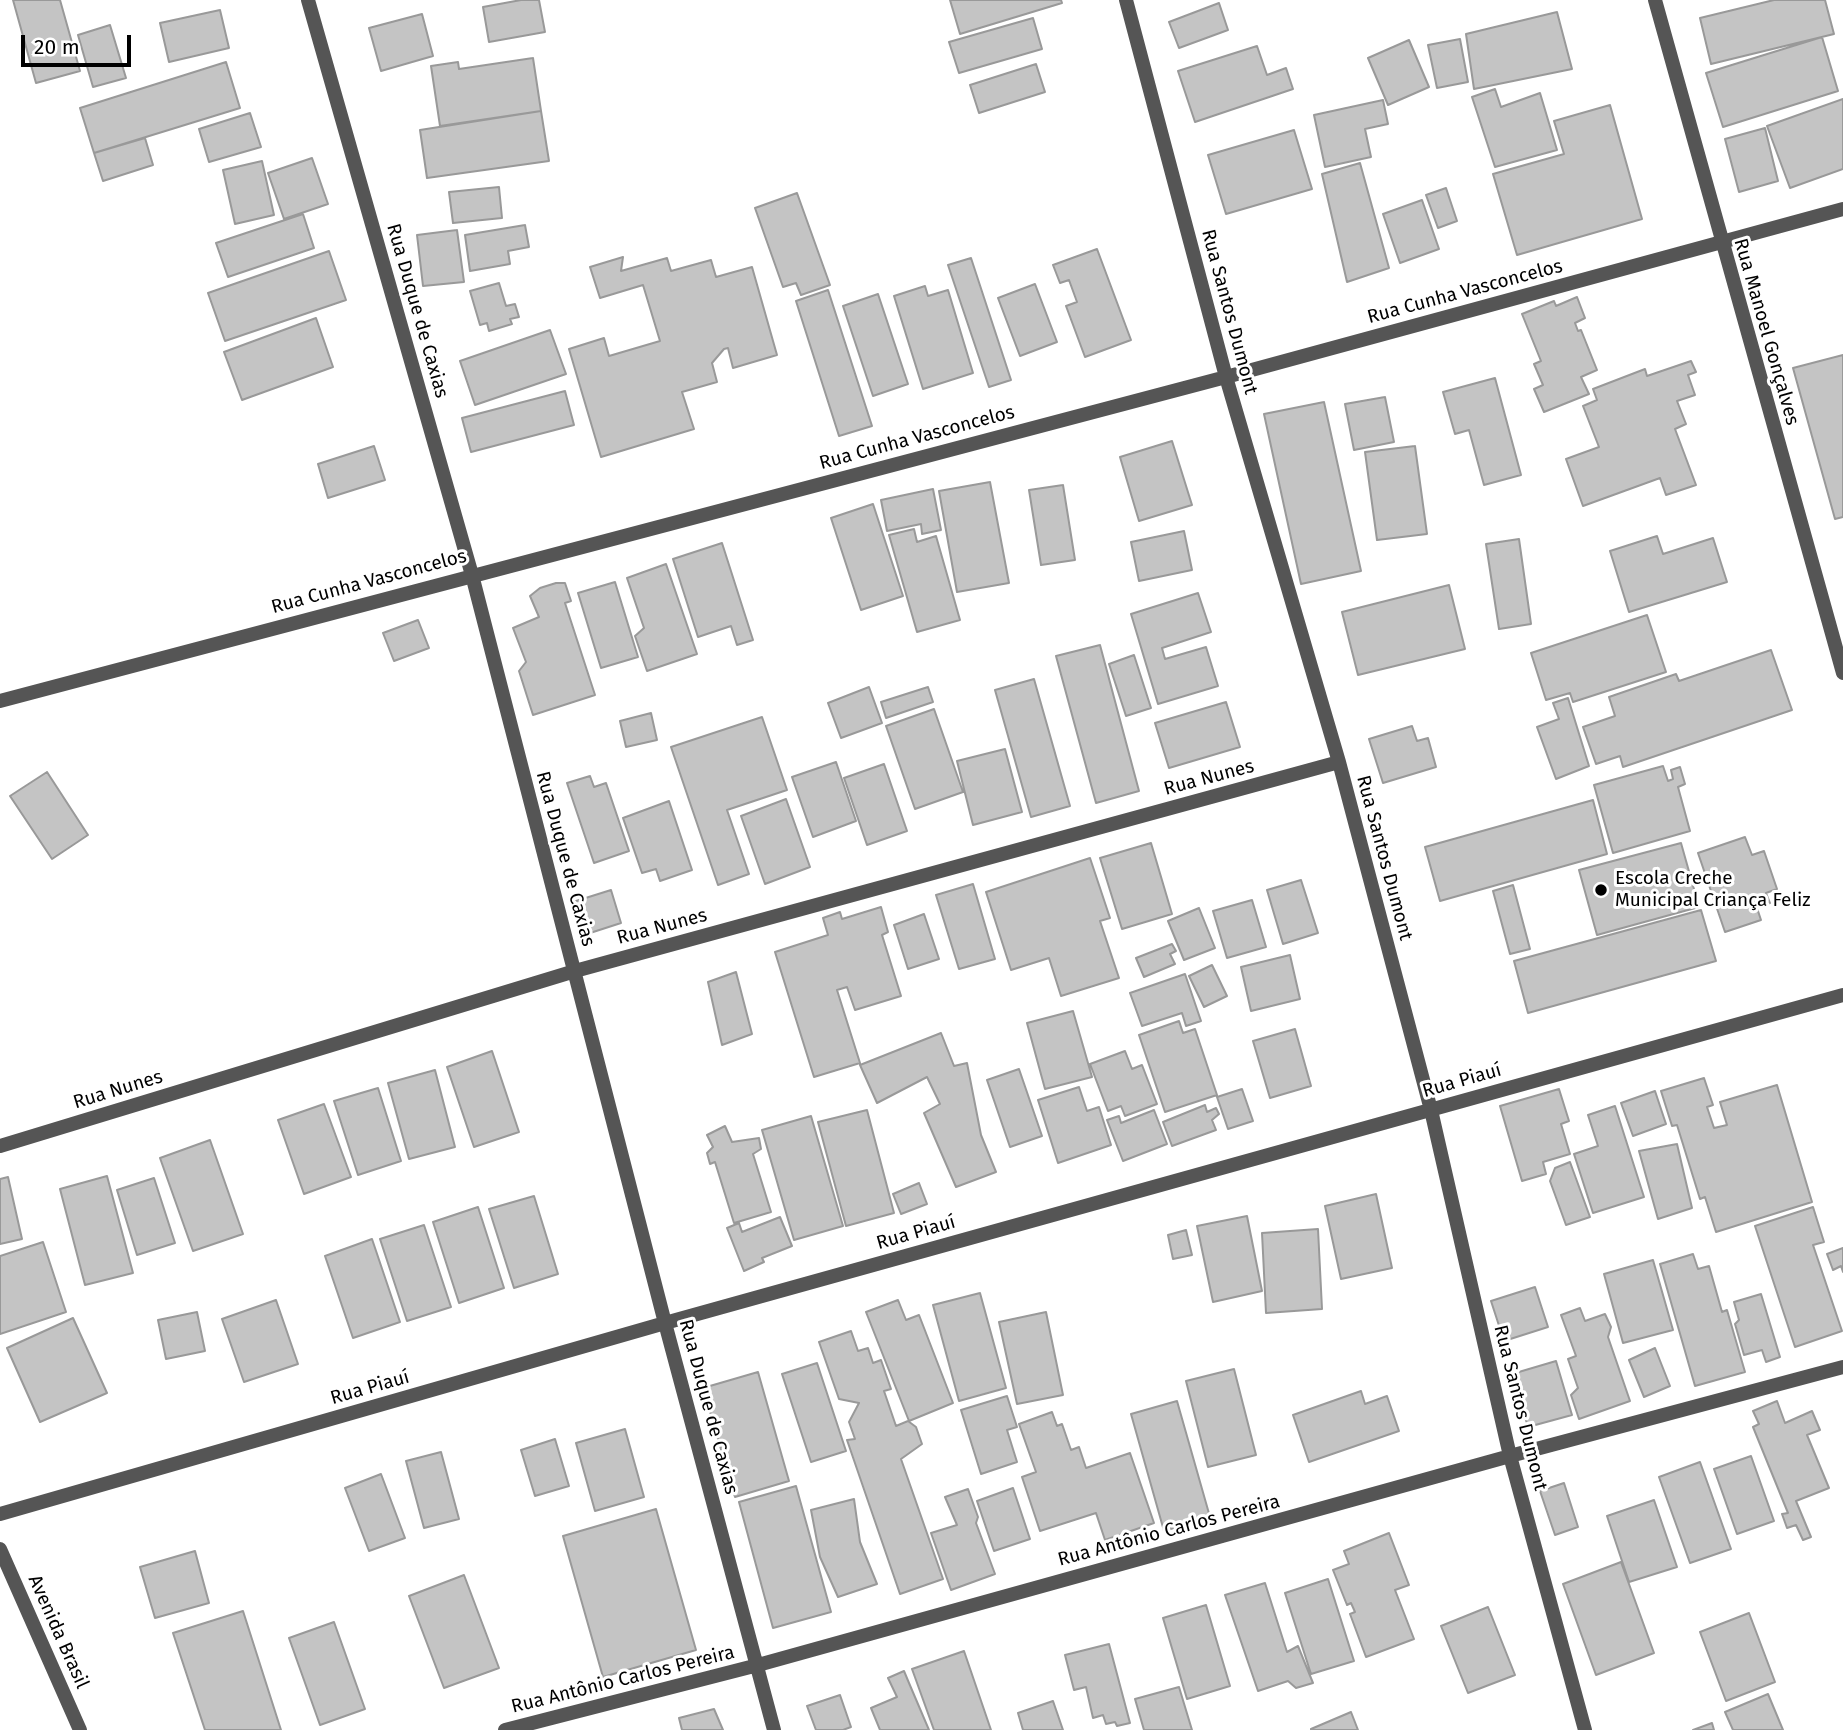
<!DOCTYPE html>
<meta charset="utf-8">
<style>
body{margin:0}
#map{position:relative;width:1843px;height:1730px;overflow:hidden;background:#fff;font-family:"Fira Sans",sans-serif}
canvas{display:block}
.scale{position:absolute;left:21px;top:35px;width:110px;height:32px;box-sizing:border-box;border:4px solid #000;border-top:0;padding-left:9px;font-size:21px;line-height:24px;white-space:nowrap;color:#000;-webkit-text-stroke:5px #fff;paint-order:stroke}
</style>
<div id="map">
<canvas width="1843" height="1730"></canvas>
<div class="scale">20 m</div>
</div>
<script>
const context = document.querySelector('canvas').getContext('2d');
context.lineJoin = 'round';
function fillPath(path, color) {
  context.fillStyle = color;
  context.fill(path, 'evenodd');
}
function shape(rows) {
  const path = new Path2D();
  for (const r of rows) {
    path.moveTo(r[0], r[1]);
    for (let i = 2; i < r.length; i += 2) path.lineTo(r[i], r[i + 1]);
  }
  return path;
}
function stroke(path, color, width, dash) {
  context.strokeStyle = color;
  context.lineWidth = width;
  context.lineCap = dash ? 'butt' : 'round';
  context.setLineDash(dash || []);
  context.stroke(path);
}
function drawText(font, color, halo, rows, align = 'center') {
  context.font = font + ' "Fira Sans",sans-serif';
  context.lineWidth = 6;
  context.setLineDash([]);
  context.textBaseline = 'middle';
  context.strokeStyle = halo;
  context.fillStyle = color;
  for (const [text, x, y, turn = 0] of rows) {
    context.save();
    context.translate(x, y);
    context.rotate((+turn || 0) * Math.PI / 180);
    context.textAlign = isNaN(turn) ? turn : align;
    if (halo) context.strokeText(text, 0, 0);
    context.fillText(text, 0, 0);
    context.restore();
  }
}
const building = shape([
 [13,0,60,0,80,71,36,83,13,0],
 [521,0,539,0,545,32,489,42,483,7,521,0],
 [950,0,1061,0,1062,3,960,34,950,0],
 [1774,0,1825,0,1834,34,1711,64,1700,18,1774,0],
 [1219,3,1228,30,1179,48,1169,22,1219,3],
 [220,10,229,48,169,62,160,23,220,10],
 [1557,12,1572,69,1474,89,1466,34,1557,12],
 [422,14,433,56,381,71,369,28,422,14],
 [1033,18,1042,49,959,73,949,42,1033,18],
 [110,25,126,78,93,87,78,35,110,25],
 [1822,37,1838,91,1723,127,1706,73,1822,37],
 [1460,39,1468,82,1437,88,1428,45,1460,39],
 [1409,40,1429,87,1388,105,1368,58,1409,40],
 [1257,46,1267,75,1286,68,1293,89,1195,122,1178,71,1257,46],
 [533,58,541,111,440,126,431,66,458,62,459,69,533,58],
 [226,62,240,108,94,153,80,108,226,62],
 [1036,64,1045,92,979,113,970,85,1036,64],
 [1495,89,1501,107,1540,93,1557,150,1495,167,1472,97,1495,89],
 [1843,99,1843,169,1790,188,1767,126,1843,99],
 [1383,100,1388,124,1365,129,1371,157,1325,167,1314,115,1383,100],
 [1610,105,1642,219,1517,255,1493,174,1564,154,1554,121,1610,105],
 [541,111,549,161,427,178,420,130,541,111],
 [250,113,261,147,209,162,199,129,250,113],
 [1765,128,1778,181,1739,192,1725,139,1765,128],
 [1294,130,1312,189,1226,214,1208,155,1294,130],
 [145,138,153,165,103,181,94,153,145,138],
 [312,158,328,204,284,219,268,173,312,158],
 [262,161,274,215,235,224,223,170,262,161],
 [1360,163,1389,268,1347,282,1322,174,1360,163],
 [499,187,502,218,453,223,449,192,499,187],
 [1446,188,1457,221,1438,228,1426,195,1446,188],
 [797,193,830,285,801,295,796,283,783,287,755,208,797,193],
 [1422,200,1439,249,1400,263,1383,214,1422,200],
 [303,214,314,248,228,277,216,243,303,214],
 [525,225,529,247,508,251,510,264,470,271,465,235,525,225],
 [457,230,464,282,423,286,417,235,457,230],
 [1097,249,1131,340,1085,357,1066,306,1077,302,1069,280,1060,283,1053,265,1097,249],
 [329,251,346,300,225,341,208,293,329,251],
 [623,257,621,271,667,258,671,271,711,260,716,277,752,267,777,355,733,368,728,348,724,349,712,363,717,382,682,392,694,429,601,457,569,349,604,338,609,356,660,341,643,285,600,298,590,267,623,257],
 [971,258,1011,380,989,387,948,265,971,258],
 [499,283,506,306,515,304,519,317,510,319,512,324,489,331,487,323,480,325,470,291,499,283],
 [1035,284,1057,342,1020,356,998,298,1035,284],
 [925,286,928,296,948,290,973,373,923,389,894,296,925,286],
 [828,290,872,426,839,436,796,301,828,290],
 [878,294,908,384,873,396,843,306,878,294],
 [1577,297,1585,318,1575,323,1578,331,1581,330,1597,370,1581,377,1589,394,1544,412,1534,389,1543,385,1534,364,1541,361,1522,314,1554,301,1556,306,1577,297],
 [316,318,333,367,242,400,224,352,316,318],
 [550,330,566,374,475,405,460,361,550,330],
 [1843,355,1843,517,1835,519,1793,368,1843,355],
 [1691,361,1696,372,1688,375,1695,395,1677,401,1686,424,1675,429,1696,485,1666,495,1660,478,1583,506,1566,459,1599,447,1583,406,1597,400,1593,389,1645,369,1647,376,1691,361],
 [1495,378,1521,475,1484,485,1469,430,1455,434,1443,392,1495,378],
 [565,391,574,425,471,452,462,418,565,391],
 [1385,397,1394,442,1354,450,1345,404,1385,397],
 [1324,402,1361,571,1301,584,1264,414,1324,402],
 [1172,441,1192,505,1139,521,1120,457,1172,441],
 [374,446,385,480,328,498,318,464,374,446],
 [1415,446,1427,534,1377,540,1365,452,1415,446],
 [990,482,1009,583,957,592,939,491,990,482],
 [1063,485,1075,560,1041,565,1029,490,1063,485],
 [933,489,941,530,922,534,921,524,887,531,881,500,933,489],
 [873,504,903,596,861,610,831,518,873,504],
 [914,529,917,542,936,536,960,620,917,632,889,535,914,529],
 [1184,531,1192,570,1139,581,1131,542,1184,531],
 [1657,536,1663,554,1713,538,1727,582,1629,612,1610,551,1657,536],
 [1519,539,1531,624,1499,629,1486,544,1519,539],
 [722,543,753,640,737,645,731,626,698,637,673,559,722,543],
 [666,564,697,654,647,671,635,636,644,628,627,578,666,564],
 [615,582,638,657,601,668,578,593,615,582],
 [556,583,565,583,571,601,565,603,595,695,533,715,519,671,526,662,513,628,539,617,530,596,540,588,556,583],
 [1449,585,1465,649,1358,675,1342,612,1449,585],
 [1198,593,1211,632,1162,648,1165,659,1206,647,1218,686,1158,704,1131,614,1198,593],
 [1647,615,1666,672,1573,702,1570,693,1546,700,1531,653,1647,615],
 [418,620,429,648,394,661,383,633,418,620],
 [1100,645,1139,791,1096,803,1056,656,1100,645],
 [1771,650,1792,710,1623,767,1620,756,1596,764,1583,727,1615,716,1609,697,1676,674,1679,681,1771,650],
 [1134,655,1151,708,1126,716,1109,664,1134,655],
 [1034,679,1070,806,1031,817,995,690,1034,679],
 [869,687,882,723,841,738,828,703,869,687],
 [928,687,933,702,886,718,881,702,928,687],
 [1568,698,1589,766,1556,779,1537,727,1559,719,1553,703,1568,698],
 [1226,702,1240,747,1169,768,1155,723,1226,702],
 [934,709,963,792,915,809,886,726,934,709],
 [651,713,657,740,626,747,620,721,651,713],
 [762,717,787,790,727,810,749,874,718,885,671,747,762,717],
 [1412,726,1417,741,1428,738,1436,767,1383,783,1369,739,1412,726],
 [1005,749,1022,812,973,825,957,761,1005,749],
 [836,762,856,821,813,837,792,777,836,762],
 [884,764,907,831,867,845,844,778,884,764],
 [1663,766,1668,781,1673,779,1671,770,1680,767,1685,784,1678,787,1690,831,1613,853,1594,785,1663,766],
 [47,772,88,835,52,859,10,796,47,772],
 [590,776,594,787,606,783,629,851,594,863,567,783,590,776],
 [786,799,810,867,765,884,741,816,786,799],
 [1593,800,1607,854,1440,901,1425,847,1593,800],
 [669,801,692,870,660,881,656,869,642,873,623,818,669,801],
 [1745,837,1752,855,1764,851,1777,889,1766,893,1770,903,1757,908,1761,920,1725,932,1698,853,1745,837],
 [1151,843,1172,914,1122,929,1100,858,1151,843],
 [1681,843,1699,907,1597,935,1579,870,1681,843],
 [1090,858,1110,918,1100,921,1119,978,1061,996,1049,958,1011,970,986,892,1090,858],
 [1301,880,1318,933,1283,944,1267,890,1301,880],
 [973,884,995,959,959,969,936,895,973,884],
 [1513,885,1530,949,1510,954,1493,891,1513,885],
 [611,890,621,923,587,934,576,901,611,890],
 [1252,900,1266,947,1227,958,1213,911,1252,900],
 [881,907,888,932,882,935,901,996,855,1010,847,987,837,990,860,1063,814,1077,775,952,828,935,823,918,840,912,842,919,881,907],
 [1199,908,1215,948,1184,960,1168,921,1199,908],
 [1701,910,1716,961,1528,1013,1514,961,1701,910],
 [924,914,939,959,908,969,894,925,924,914],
 [1172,944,1176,951,1170,954,1175,964,1144,977,1136,958,1172,944],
 [1290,955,1300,999,1251,1011,1241,967,1290,955],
 [1212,965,1227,996,1204,1007,1189,976,1212,965],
 [736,972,752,1034,722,1045,708,982,736,972],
 [1185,974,1201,1021,1186,1026,1182,1013,1142,1026,1130,993,1185,974],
 [1073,1011,1092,1077,1045,1089,1027,1023,1073,1011],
 [1179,1021,1183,1033,1195,1029,1217,1095,1165,1112,1139,1035,1179,1021],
 [1295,1029,1311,1086,1270,1098,1253,1041,1295,1029],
 [941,1033,954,1066,967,1063,981,1135,996,1172,956,1187,924,1113,940,1104,927,1077,877,1103,860,1065,941,1033],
 [492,1051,519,1132,474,1147,447,1067,492,1051],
 [1125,1051,1132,1069,1142,1065,1157,1104,1125,1116,1121,1106,1108,1111,1090,1064,1125,1051],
 [1019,1069,1042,1136,1010,1147,987,1080,1019,1069],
 [435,1070,455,1147,409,1159,388,1083,435,1070],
 [1704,1078,1713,1105,1707,1107,1714,1128,1727,1125,1720,1102,1777,1085,1812,1202,1716,1232,1705,1197,1700,1199,1677,1125,1672,1126,1661,1091,1704,1078],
 [1079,1087,1087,1111,1099,1107,1111,1145,1058,1163,1038,1100,1079,1087],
 [378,1088,401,1161,358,1175,334,1101,378,1088],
 [1242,1089,1253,1121,1228,1129,1217,1097,1242,1089],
 [1559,1089,1569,1121,1561,1124,1570,1154,1543,1162,1546,1174,1522,1181,1500,1106,1559,1089],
 [1655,1091,1666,1124,1633,1136,1621,1103,1655,1091],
 [324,1104,351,1177,304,1194,278,1120,324,1104],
 [1205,1105,1207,1112,1216,1108,1219,1114,1212,1120,1216,1130,1172,1146,1163,1122,1205,1105],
 [1615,1106,1644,1197,1593,1213,1574,1154,1598,1146,1588,1115,1615,1106],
 [867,1110,894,1213,846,1226,818,1122,867,1110],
 [1154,1110,1167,1144,1123,1161,1107,1120,1119,1116,1121,1123,1154,1110],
 [811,1116,843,1226,794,1240,762,1130,811,1116],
 [725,1126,732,1142,759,1138,761,1149,753,1154,771,1212,734,1223,715,1162,710,1164,707,1153,713,1147,707,1135,725,1126],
 [210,1140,243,1234,193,1251,160,1158,210,1140],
 [1677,1144,1692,1208,1658,1219,1639,1151,1677,1144],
 [1570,1162,1590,1217,1566,1225,1550,1181,1555,1168,1570,1162],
 [107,1176,133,1273,85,1285,60,1189,107,1176],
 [8,1177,22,1239,0,1244,0,1179,8,1177],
 [154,1178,175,1243,137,1255,117,1190,154,1178],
 [919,1183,927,1204,901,1214,893,1194,919,1183],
 [1376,1194,1392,1268,1341,1279,1325,1206,1376,1194],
 [534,1196,558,1274,514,1288,489,1209,534,1196],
 [478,1207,504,1288,459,1303,433,1222,478,1207],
 [1813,1207,1824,1242,1813,1245,1842,1331,1795,1347,1755,1226,1813,1207],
 [1247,1216,1262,1291,1213,1302,1197,1226,1247,1216],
 [780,1217,792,1246,762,1258,764,1262,744,1271,727,1228,739,1223,742,1232,780,1217],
 [424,1225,451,1307,407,1321,380,1239,424,1225],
 [1318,1229,1322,1309,1266,1313,1262,1233,1318,1229],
 [1186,1230,1192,1255,1173,1259,1168,1235,1186,1230],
 [372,1239,400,1322,353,1338,325,1256,372,1239],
 [43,1242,66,1312,0,1334,0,1256,43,1242],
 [1843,1248,1843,1272,1841,1266,1833,1270,1827,1254,1843,1248],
 [1693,1254,1698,1269,1709,1266,1722,1312,1727,1310,1745,1372,1695,1386,1660,1264,1693,1254],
 [1653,1260,1673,1330,1623,1343,1604,1274,1653,1260],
 [1535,1287,1548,1327,1504,1341,1491,1301,1535,1287],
 [980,1293,1006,1388,959,1401,933,1305,980,1293],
 [1761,1294,1780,1357,1766,1362,1762,1350,1744,1355,1735,1324,1739,1320,1734,1302,1761,1294],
 [276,1300,298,1364,244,1382,222,1319,276,1300],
 [898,1300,906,1320,919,1315,953,1403,909,1421,866,1312,898,1300],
 [1580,1308,1585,1321,1605,1314,1611,1327,1608,1337,1630,1401,1579,1419,1571,1395,1578,1388,1568,1359,1576,1356,1561,1315,1580,1308],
 [197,1312,205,1351,166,1359,158,1320,197,1312],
 [1046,1312,1063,1395,1017,1404,999,1322,1046,1312],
 [73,1318,107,1393,40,1422,7,1348,73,1318],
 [851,1331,858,1351,868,1348,873,1363,881,1360,891,1389,884,1391,896,1426,908,1421,916,1427,922,1444,901,1459,943,1579,900,1594,847,1440,855,1439,849,1422,859,1403,839,1399,819,1342,851,1331],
 [1655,1348,1670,1386,1644,1397,1629,1360,1655,1348],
 [1556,1361,1572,1415,1528,1427,1512,1374,1556,1361],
 [817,1363,846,1451,811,1462,782,1374,817,1363],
 [1234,1369,1256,1455,1208,1467,1186,1381,1234,1369],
 [758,1372,789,1481,735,1497,703,1388,758,1372],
 [1361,1391,1365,1404,1387,1396,1399,1431,1309,1462,1293,1415,1361,1391],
 [1007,1396,1017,1427,1007,1430,1017,1462,981,1474,961,1410,1007,1396],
 [1177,1401,1210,1517,1164,1531,1131,1414,1177,1401],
 [1777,1401,1785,1423,1812,1411,1820,1430,1807,1435,1829,1488,1796,1501,1811,1537,1803,1540,1796,1525,1787,1528,1782,1514,1788,1513,1753,1427,1759,1424,1753,1411,1777,1401],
 [1052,1412,1057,1426,1062,1424,1071,1450,1079,1447,1086,1468,1130,1453,1154,1523,1105,1540,1096,1513,1040,1531,1022,1477,1036,1472,1019,1424,1052,1412],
 [625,1429,644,1497,595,1511,576,1443,625,1429],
 [555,1439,569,1486,535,1496,521,1450,555,1439],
 [441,1452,459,1519,424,1528,406,1461,441,1452],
 [1751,1456,1774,1521,1737,1534,1714,1469,1751,1456],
 [1700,1462,1731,1549,1690,1563,1659,1477,1700,1462],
 [381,1474,405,1538,369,1551,345,1488,381,1474],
 [1564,1483,1578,1527,1555,1535,1540,1491,1564,1483],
 [796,1486,831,1612,773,1628,739,1502,796,1486],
 [1013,1488,1030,1539,994,1551,977,1501,1013,1488],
 [968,1489,978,1517,976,1523,995,1574,951,1590,931,1533,957,1525,945,1497,968,1489],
 [854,1499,860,1542,877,1584,838,1597,820,1557,811,1510,854,1499],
 [1654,1500,1677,1567,1629,1582,1607,1516,1654,1500],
 [656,1509,696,1650,603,1677,563,1536,656,1509],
 [1389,1533,1409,1585,1395,1590,1414,1639,1366,1657,1350,1614,1355,1612,1351,1603,1347,1605,1333,1570,1349,1564,1344,1551,1389,1533],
 [195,1551,209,1603,155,1618,140,1567,195,1551],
 [1621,1562,1654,1653,1596,1675,1563,1584,1621,1562],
 [464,1575,499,1668,444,1688,409,1596,464,1575],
 [1328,1579,1354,1661,1311,1674,1285,1593,1328,1579],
 [1265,1583,1287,1652,1298,1646,1313,1683,1296,1688,1288,1681,1258,1691,1225,1595,1265,1583],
 [1206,1605,1230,1686,1187,1699,1163,1618,1206,1605],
 [1488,1607,1515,1675,1468,1693,1441,1626,1488,1607],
 [243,1611,281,1730,205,1730,173,1633,243,1611],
 [1749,1613,1775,1682,1726,1701,1700,1632,1749,1613],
 [334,1622,365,1709,320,1725,289,1638,334,1622],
 [1109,1644,1130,1723,1117,1726,1115,1722,1106,1724,1103,1715,1093,1718,1086,1687,1074,1690,1065,1655,1109,1644],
 [964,1651,991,1730,934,1730,912,1669,964,1651],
 [904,1671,909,1683,929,1730,880,1730,871,1708,897,1697,888,1678,904,1671],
 [1179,1687,1192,1730,1144,1730,1135,1699,1179,1687],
 [1768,1694,1783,1730,1733,1730,1725,1712,1768,1694],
 [840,1695,851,1727,843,1730,816,1730,807,1706,840,1695],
 [1053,1701,1063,1730,1023,1730,1018,1713,1053,1701],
 [714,1709,723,1730,682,1730,679,1718,714,1709],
 [1351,1712,1358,1730,1311,1730,1311,1729,1351,1712],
 [1712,1723,1714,1730,1693,1730,1712,1723]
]);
fillPath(building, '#c4c4c4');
stroke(building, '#999', 2);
stroke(shape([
 [308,0,472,575,665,1323,774,1730],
 [1126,0,1226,377,1339,762,1431,1110,1510,1456,1585,1730],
 [1655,0,1843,673],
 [0,701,1226,377,1843,209],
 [0,1146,575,971,1339,762],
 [0,1514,665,1323,1843,995],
 [0,1549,80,1730],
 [505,1730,758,1665,1510,1456,1843,1367]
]), '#555', 14);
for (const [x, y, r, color] of [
 [1601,890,7,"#000"]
]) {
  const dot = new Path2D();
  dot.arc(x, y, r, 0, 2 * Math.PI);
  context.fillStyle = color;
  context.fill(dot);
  stroke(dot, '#fff', 2.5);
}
drawText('19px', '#000', '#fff', [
 ["Rua Cunha Vasconcelos",1465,292,-15],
 ["Rua Duque de Caxias",417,311,74],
 ["Rua Santos Dumont",1229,312,75],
 ["Rua Manoel Gonçalves",1766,332,74],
 ["Rua Cunha Vasconcelos",917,438,-15],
 ["Rua Cunha Vasconcelos",369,582,-15],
 ["Rua Nunes",1209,778,-15],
 ["Rua Santos Dumont",1384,858,75],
 ["Rua Duque de Caxias",565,859,75],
 ["Rua Nunes",662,927,-15],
 ["Rua Piauí",1462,1081,-16],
 ["Rua Nunes",118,1090,-17],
 ["Rua Piauí",916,1233,-16],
 ["Rua Piauí",370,1388,-16],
 ["Rua Duque de Caxias",708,1407,75],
 ["Rua Santos Dumont",1520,1408,76],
 ["Rua Antônio Carlos Pereira",1169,1531,-15],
 ["Avenida Brasil",58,1632,66],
 ["Rua Antônio Carlos Pereira",623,1680,-14]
]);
drawText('19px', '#000', '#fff', [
 ["Escola Creche",1615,879],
 ["Municipal Criança Feliz",1615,901]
], 'left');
</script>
